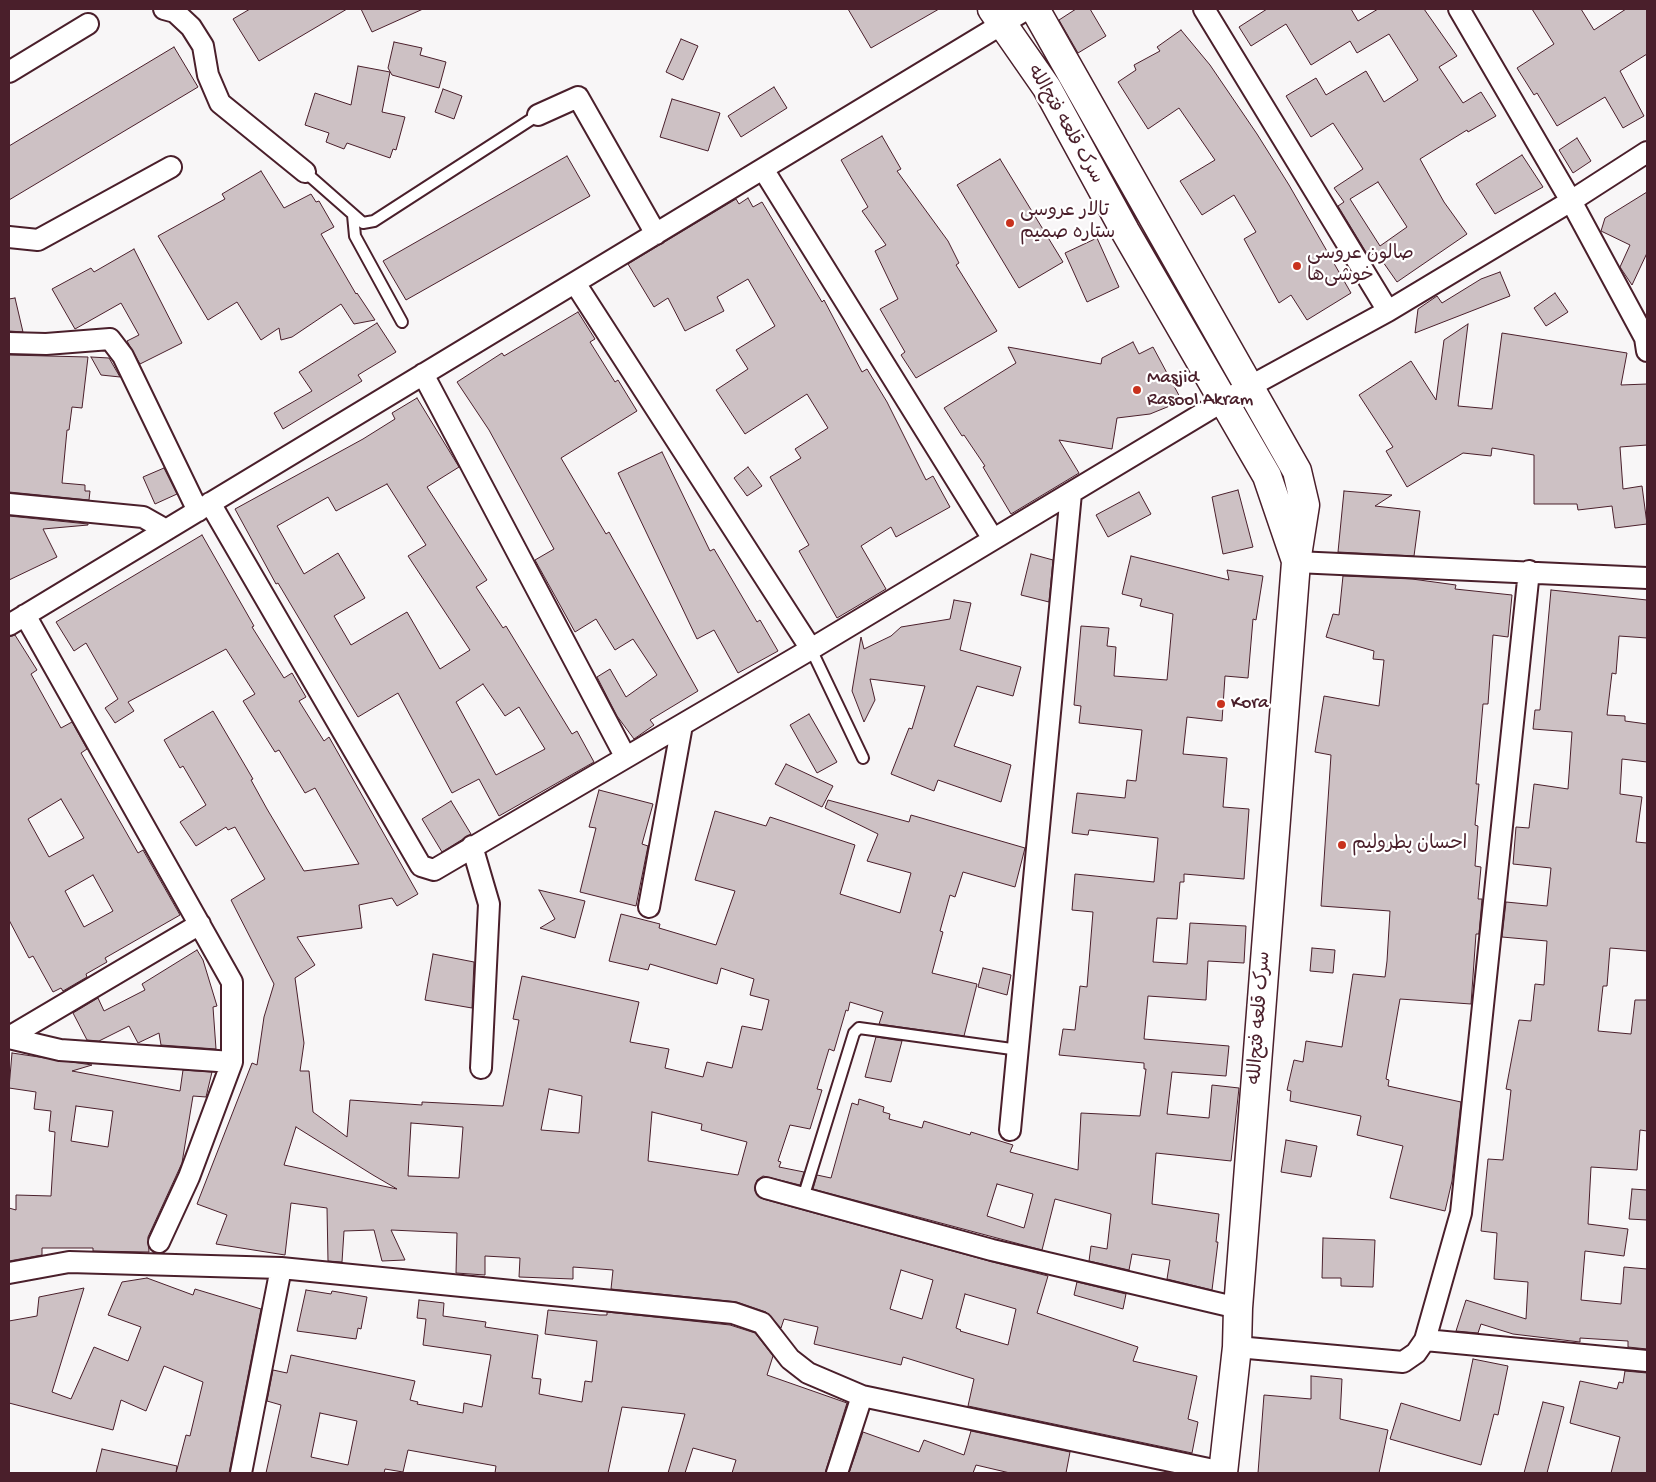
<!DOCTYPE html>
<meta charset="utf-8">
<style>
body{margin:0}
#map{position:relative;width:1656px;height:1482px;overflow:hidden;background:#f8f6f7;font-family:"Gochi Hand",sans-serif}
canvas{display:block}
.frame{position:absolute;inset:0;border:10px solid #4a1f2b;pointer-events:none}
</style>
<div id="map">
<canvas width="1656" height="1482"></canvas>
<div class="frame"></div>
</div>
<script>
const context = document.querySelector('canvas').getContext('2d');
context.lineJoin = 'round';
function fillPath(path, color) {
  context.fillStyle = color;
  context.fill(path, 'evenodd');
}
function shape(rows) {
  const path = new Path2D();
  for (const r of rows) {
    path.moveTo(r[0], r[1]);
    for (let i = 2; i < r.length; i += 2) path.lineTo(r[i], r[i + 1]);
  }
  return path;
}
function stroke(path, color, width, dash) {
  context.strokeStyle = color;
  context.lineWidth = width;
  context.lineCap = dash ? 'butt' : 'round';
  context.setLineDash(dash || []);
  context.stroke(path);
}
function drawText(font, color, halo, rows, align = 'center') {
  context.font = font + ' "Gochi Hand","Playpen Sans Arabic",sans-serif';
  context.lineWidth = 4.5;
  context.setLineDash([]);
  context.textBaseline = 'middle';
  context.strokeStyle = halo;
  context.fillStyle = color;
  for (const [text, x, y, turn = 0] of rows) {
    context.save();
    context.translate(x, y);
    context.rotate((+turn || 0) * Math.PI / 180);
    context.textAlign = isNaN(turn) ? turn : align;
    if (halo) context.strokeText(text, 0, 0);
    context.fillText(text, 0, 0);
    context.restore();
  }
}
const building = shape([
 [250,9,347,9,259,61,233,19,250,9],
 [361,9,423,9,372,32,361,9],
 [848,9,939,9,871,48,848,9],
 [1076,9,1090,9,1106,36,1078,53,1059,20,1076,9],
 [1267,9,1351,9,1358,21,1378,9,1424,9,1457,56,1439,67,1463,103,1481,92,1496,116,1468,132,1467,130,1420,159,1444,202,1467,234,1397,282,1376,252,1369,257,1338,206,1344,202,1334,188,1363,169,1333,123,1311,137,1286,96,1316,78,1326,95,1366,71,1384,102,1418,80,1389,34,1357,53,1350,41,1311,65,1286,24,1251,46,1239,27,1267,9],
 [1378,182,1407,227,1380,246,1350,199,1378,182],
 [1532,9,1581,9,1594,30,1626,9,1647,9,1647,54,1620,71,1644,116,1623,128,1605,97,1557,126,1537,93,1534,95,1517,68,1554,44,1532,9],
 [1181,30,1210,65,1257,134,1289,185,1351,293,1307,320,1291,295,1279,303,1244,239,1256,232,1234,195,1202,215,1180,181,1215,160,1179,108,1148,129,1118,82,1136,70,1134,65,1160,51,1157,47,1181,30],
 [681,39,698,46,683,80,666,72,681,39],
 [394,42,422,48,420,55,446,62,439,88,392,75,388,68,394,42],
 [174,47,198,87,9,200,9,146,174,47],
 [358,66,390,72,382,112,405,117,396,150,393,149,390,158,347,143,344,149,326,142,329,133,305,125,315,93,351,105,358,66],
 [774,87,787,108,741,137,728,116,774,87],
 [443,89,462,96,454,119,435,112,443,89],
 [672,99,720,113,708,151,660,137,672,99],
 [882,136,901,169,897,171,948,241,959,263,956,265,997,331,916,378,901,355,905,352,880,309,898,299,875,251,886,245,862,211,868,207,841,160,882,136],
 [1577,138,1591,161,1573,173,1559,150,1577,138],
 [1522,155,1543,187,1495,214,1476,184,1522,155],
 [567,156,590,196,406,300,383,261,567,156],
 [1000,159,1063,262,1019,288,957,185,1000,159],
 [261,171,284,208,311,194,316,202,319,201,334,227,321,234,356,294,357,293,375,320,354,324,341,304,292,337,281,340,279,328,261,340,237,302,208,320,158,236,225,199,222,194,261,171],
 [1647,192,1647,253,1632,285,1620,267,1630,245,1601,231,1605,218,1647,192],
 [748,198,753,207,762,202,822,302,824,300,862,372,867,369,887,402,926,480,933,476,950,507,896,537,891,527,861,546,886,589,837,618,799,551,809,545,770,477,801,458,795,449,828,428,807,394,745,434,716,390,748,369,736,350,775,326,748,279,717,297,724,311,685,331,668,298,654,307,628,264,736,199,739,204,748,198],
 [1097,238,1119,287,1087,302,1065,253,1097,238],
 [134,249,182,343,140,364,127,341,139,335,121,303,75,329,52,289,91,268,94,272,134,249],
 [1500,272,1510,296,1415,333,1418,309,1437,296,1442,303,1481,279,1500,272],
 [1555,293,1568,312,1546,326,1534,308,1555,293],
 [15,298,23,332,9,331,9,299,15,298],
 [578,312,595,339,590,342,615,382,618,380,637,411,561,458,606,534,609,532,698,691,650,720,654,725,634,739,617,716,597,677,610,669,626,697,657,675,633,639,615,650,596,619,575,632,535,560,554,549,489,430,457,382,502,353,504,356,578,312],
 [377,323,396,352,358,375,362,381,283,429,274,413,312,391,299,372,377,323],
 [1468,324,1458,406,1492,409,1502,333,1627,353,1621,385,1647,384,1647,445,1620,447,1623,489,1642,486,1647,524,1615,528,1612,506,1578,510,1577,504,1534,504,1534,455,1492,448,1491,456,1463,453,1407,487,1386,451,1393,447,1359,395,1411,361,1436,400,1444,340,1468,324],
 [1133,342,1139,354,1153,347,1182,401,1150,414,1117,418,1112,449,1059,440,1079,473,1011,514,983,467,985,466,964,435,962,436,944,408,1016,363,1008,347,1101,364,1102,358,1133,342],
 [9,355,88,357,82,408,72,407,69,430,67,430,62,483,85,485,85,491,90,491,89,500,9,492,9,355],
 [91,357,109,358,120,377,101,375,91,357],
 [417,398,459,467,427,487,487,580,476,587,503,628,506,626,572,734,577,731,594,762,499,816,479,779,452,793,398,693,358,717,278,583,276,584,235,509,363,439,395,419,392,413,417,398],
 [387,484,426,545,408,556,470,650,440,669,407,612,351,645,334,616,365,598,338,553,304,574,277,526,328,497,336,511,387,484],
 [483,684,505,716,519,707,545,749,496,775,456,702,483,684],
 [662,452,710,551,714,549,757,622,760,620,778,651,738,673,714,630,697,639,618,473,662,452],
 [748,467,762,486,747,496,734,478,748,467],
 [164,468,177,494,155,504,143,477,164,468],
 [1238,490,1253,547,1223,554,1212,497,1238,490],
 [1344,491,1392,495,1375,506,1420,511,1414,556,1338,552,1344,491],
 [1139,492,1151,514,1108,537,1096,515,1139,492],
 [9,516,88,524,88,525,43,529,57,557,9,580,9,516],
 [202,535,254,626,252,627,284,678,292,673,306,697,299,701,324,741,329,737,418,894,397,906,392,898,359,905,362,928,297,937,315,965,295,978,304,1043,300,1071,309,1071,313,1112,347,1137,350,1100,422,1105,422,1102,503,1106,519,1020,513,1019,522,976,639,1002,630,1042,669,1049,665,1068,703,1077,707,1062,732,1068,742,1026,762,1030,769,1000,750,995,754,979,721,968,717,984,650,964,648,970,609,961,621,914,660,924,659,928,716,945,735,891,695,880,715,811,766,826,770,817,855,845,840,894,900,913,911,873,867,861,878,834,825,808,828,800,909,822,911,815,1025,848,1015,887,963,872,955,897,950,895,940,931,943,932,932,973,977,984,964,1036,879,1024,883,1012,850,1002,848,1011,846,1010,834,1051,829,1049,817,1089,822,1090,810,1129,790,1125,778,1161,781,1162,779,1167,804,1172,800,1185,763,1176,757,1180,755,1191,763,1199,989,1261,1048,1276,1037,1313,1138,1347,1133,1361,1197,1376,1188,1419,1198,1422,1192,1453,968,1406,974,1379,903,1357,901,1365,814,1344,818,1327,784,1319,781,1328,766,1312,737,1302,611,1289,613,1270,573,1267,573,1279,519,1277,520,1258,485,1256,485,1275,456,1273,457,1233,391,1230,405,1260,382,1261,374,1230,344,1231,342,1262,328,1261,327,1208,291,1203,285,1255,216,1244,227,1215,197,1204,252,1063,257,1065,264,1017,274,984,231,900,265,879,235,827,228,830,226,827,196,846,180,822,206,805,183,766,180,768,164,740,213,711,253,779,251,780,267,809,304,871,359,864,315,788,305,793,279,750,275,752,243,701,255,694,226,649,128,702,134,711,115,723,105,708,118,699,86,643,74,651,56,622,202,535],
 [549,1089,582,1096,579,1133,541,1130,549,1089],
 [652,1112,702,1124,701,1130,747,1142,738,1175,648,1161,652,1112],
 [411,1123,463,1127,459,1178,408,1176,411,1123],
 [296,1127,373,1175,397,1189,284,1165,296,1127],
 [901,1270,933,1280,922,1319,890,1309,901,1270],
 [965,1294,1016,1309,1008,1345,960,1331,961,1330,956,1328,965,1294],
 [1031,554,1053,560,1049,602,1021,595,1031,554],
 [1131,556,1229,580,1227,570,1263,576,1256,620,1253,619,1248,678,1225,676,1222,721,1187,717,1183,754,1227,758,1223,807,1249,809,1244,879,1184,874,1184,882,1180,882,1177,919,1157,918,1153,962,1187,964,1190,923,1246,926,1244,963,1208,961,1206,1000,1148,996,1144,1039,1229,1046,1226,1076,1172,1072,1167,1114,1209,1118,1212,1085,1239,1088,1231,1161,1156,1153,1152,1204,1219,1214,1216,1242,1218,1242,1212,1290,1167,1279,1170,1260,1132,1254,1129,1270,1089,1261,1091,1246,1107,1249,1111,1214,1055,1199,1042,1250,813,1189,817,1175,831,1178,852,1103,858,1105,859,1099,884,1107,883,1112,890,1114,889,1119,922,1128,924,1121,970,1135,971,1132,1013,1145,1010,1152,1078,1170,1081,1113,1140,1116,1146,1069,1144,1069,1144,1063,1059,1055,1063,1029,1075,1030,1080,986,1087,987,1093,912,1072,910,1075,874,1154,882,1158,838,1089,830,1088,835,1072,833,1077,793,1125,798,1127,780,1136,781,1142,730,1079,723,1081,706,1074,705,1081,626,1109,628,1107,646,1116,647,1114,676,1167,680,1173,614,1140,606,1142,599,1122,594,1131,556],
 [997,1184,1033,1194,1024,1228,987,1216,997,1184],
 [1343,576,1412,579,1456,585,1455,589,1512,595,1508,637,1493,635,1488,704,1483,704,1476,784,1479,784,1475,825,1478,826,1475,866,1481,867,1478,899,1482,899,1479,934,1476,934,1471,1004,1400,999,1386,1079,1389,1080,1388,1086,1461,1102,1452,1181,1445,1211,1390,1198,1403,1146,1357,1135,1361,1116,1290,1101,1291,1091,1287,1090,1294,1060,1303,1062,1306,1041,1342,1047,1353,974,1385,977,1387,961,1390,911,1321,906,1331,755,1315,752,1324,696,1379,706,1384,660,1373,659,1374,651,1326,637,1333,614,1339,615,1343,576],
 [1551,590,1647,600,1647,638,1619,636,1616,674,1612,673,1607,715,1625,716,1625,721,1647,724,1647,762,1622,759,1620,794,1642,797,1636,842,1647,843,1647,951,1610,948,1607,986,1603,986,1598,1031,1631,1034,1635,1000,1647,1000,1647,1131,1640,1130,1637,1170,1591,1167,1588,1224,1628,1229,1624,1256,1585,1251,1581,1300,1621,1304,1624,1267,1647,1269,1647,1349,1628,1347,1628,1341,1580,1338,1580,1342,1513,1334,1481,1324,1478,1333,1456,1331,1466,1300,1526,1319,1528,1282,1494,1279,1497,1233,1481,1231,1488,1159,1503,1160,1511,1090,1506,1089,1519,1020,1531,1021,1535,984,1544,985,1547,941,1502,937,1506,902,1547,906,1551,868,1513,864,1516,827,1529,828,1534,784,1568,789,1572,732,1533,729,1535,710,1540,710,1551,590],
 [954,600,971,603,960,650,1021,667,1013,696,977,686,954,746,1011,765,1001,802,938,780,934,791,891,774,909,728,912,729,925,686,870,679,875,700,864,722,852,691,861,637,864,649,891,636,901,627,950,619,954,600],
 [15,635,37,670,31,674,61,728,72,722,87,749,81,753,138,853,143,850,180,915,105,958,107,962,86,974,87,977,63,991,61,988,53,992,33,956,29,958,9,920,9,637,15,635],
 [61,799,84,838,49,857,28,819,61,799],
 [93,875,113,911,84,927,65,891,93,875],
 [809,714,837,762,817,773,790,725,809,714],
 [786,764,833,786,822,807,775,784,786,764],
 [599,790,653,804,642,844,648,846,636,906,580,892,596,828,589,827,599,790],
 [451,801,471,834,442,852,422,819,451,801],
 [539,890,585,901,575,938,540,928,555,919,539,890],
 [1312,948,1335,950,1333,973,1310,971,1312,948],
 [197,950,203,960,217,1006,213,1007,216,1049,161,1045,159,1033,138,1043,129,1026,99,1041,87,1040,73,1013,98,998,104,1011,145,990,142,984,197,950],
 [433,954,474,962,472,1008,425,1000,433,954],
 [983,968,1011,975,1007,995,978,987,983,968],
 [876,1037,902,1041,891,1082,865,1077,876,1037],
 [12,1053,92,1065,72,1071,180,1091,183,1070,212,1072,206,1097,193,1096,182,1163,148,1237,149,1252,93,1251,93,1248,42,1248,42,1255,9,1261,9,1208,16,1210,16,1195,51,1196,55,1132,49,1131,51,1111,34,1109,36,1092,9,1088,12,1053],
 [76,1106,113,1111,108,1147,71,1141,76,1106],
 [1286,1140,1317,1146,1311,1177,1281,1172,1286,1140],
 [1632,1189,1647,1190,1647,1220,1629,1219,1632,1189],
 [1323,1238,1375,1240,1373,1287,1341,1286,1341,1278,1322,1278,1323,1238],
 [147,1278,193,1295,195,1289,261,1309,229,1473,176,1473,186,1435,190,1436,203,1382,164,1366,146,1411,121,1400,113,1430,9,1403,9,1321,37,1316,39,1297,84,1288,52,1392,71,1399,94,1347,128,1361,141,1327,108,1315,122,1282,147,1278],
 [1077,1282,1126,1294,1123,1309,1074,1295,1077,1282],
 [306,1290,331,1294,332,1291,367,1297,361,1329,358,1328,356,1339,297,1331,306,1290],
 [419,1300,444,1303,443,1316,486,1322,485,1327,538,1335,532,1378,541,1379,539,1394,582,1402,585,1381,592,1382,597,1341,545,1334,548,1310,600,1315,607,1315,607,1312,730,1325,755,1333,773,1356,767,1375,847,1403,825,1473,732,1473,736,1460,693,1448,685,1473,668,1473,685,1414,622,1407,608,1473,495,1473,496,1466,408,1450,403,1472,385,1469,384,1473,266,1473,281,1405,267,1401,273,1370,287,1373,291,1355,415,1381,410,1400,418,1402,417,1404,463,1413,464,1403,482,1407,491,1355,423,1345,426,1319,417,1318,419,1300],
 [320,1413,357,1421,348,1465,311,1457,320,1413],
 [1473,1359,1508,1366,1498,1415,1494,1414,1481,1465,1390,1439,1401,1403,1460,1421,1473,1359],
 [1625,1371,1647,1373,1647,1473,1611,1473,1620,1437,1570,1423,1580,1381,1617,1389,1619,1382,1623,1383,1625,1371],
 [1311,1376,1342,1379,1340,1419,1388,1430,1379,1473,1258,1473,1264,1395,1311,1399,1311,1376],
 [1543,1402,1564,1407,1547,1473,1524,1473,1543,1402],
 [971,1431,1070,1452,1066,1473,1010,1473,976,1465,973,1473,849,1473,863,1432,919,1452,924,1440,964,1455,971,1431],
 [102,1449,177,1466,176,1473,96,1473,102,1449]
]);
fillPath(building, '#cdc1c4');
stroke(building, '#4a1f2b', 1);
const lane = shape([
 [305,172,363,223,374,221,538,115],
 [353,215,355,236,402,322],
 [811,649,863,758],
 [803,1198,854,1033,859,1028,1019,1050]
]);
const street = shape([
 [164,9,175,12,191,27,203,46,208,75,220,103,305,172],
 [1204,9,1388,311],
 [1459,9,1571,201,1645,338,1647,351],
 [9,72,88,24],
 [538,115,578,97,656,234],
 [763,169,993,539],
 [9,237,38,240,171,167],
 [575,283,811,649],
 [9,343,46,344,110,339,123,356,198,511],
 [423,374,625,756],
 [210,503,421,866,434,870,811,649,1225,400,1388,311,1571,201,1647,152],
 [9,504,143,517,166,530],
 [1296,562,1647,578],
 [25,615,232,982,232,1062,189,1177,159,1242],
 [9,625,1027,9],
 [472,846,489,904,481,1068],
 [649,907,682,725],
 [9,1037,200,924],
 [9,1038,60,1050,232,1062],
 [1010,1130,1071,493],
 [766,1188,992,1250,1238,1308],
 [9,1273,69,1262,281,1268,733,1313,762,1323,790,1359,808,1373,862,1396,1223,1472],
 [1425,1340,1647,1361],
 [1237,1347,1403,1362,1416,1353,1425,1340,1461,1213,1529,571],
 [241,1473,281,1268],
 [837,1473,862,1396]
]);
const secondary = shape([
 [992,9,1047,88,1125,231,1267,476,1295,558],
 [1035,9,1297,471,1305,505,1296,562,1238,1308,1237,1347,1223,1473]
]);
stroke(lane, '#4a1f2b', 14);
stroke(street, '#4a1f2b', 24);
stroke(secondary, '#4a1f2b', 31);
stroke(lane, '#fff', 10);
stroke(street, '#fff', 20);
stroke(secondary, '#fff', 28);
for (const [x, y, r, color] of [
 [1010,223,5,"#c8321e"],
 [1297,266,5,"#c8321e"],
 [1137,390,5,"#c8321e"],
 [1221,704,5,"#c8321e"],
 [1342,845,5,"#c8321e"]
]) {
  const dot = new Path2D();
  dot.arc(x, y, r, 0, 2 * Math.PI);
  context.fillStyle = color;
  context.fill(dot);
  stroke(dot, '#fff', 2);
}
drawText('19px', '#4a1f2b', '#fff', [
 ["سرک قلعه فتح‌الله",1064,125,60],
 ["سرک قلعه فتح‌الله",1261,1018,-86]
]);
drawText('19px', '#4a1f2b', '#fff', [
 ["تالار عروسی",1020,212],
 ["ستاره صمیم",1020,234],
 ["صالون عروسی",1307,255],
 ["خوشی‌ها",1307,277],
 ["Masjid",1147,379],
 ["Rasool Akram",1147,401],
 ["Kora",1231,704],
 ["احسان پطرولیم",1352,845]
], 'left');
</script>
